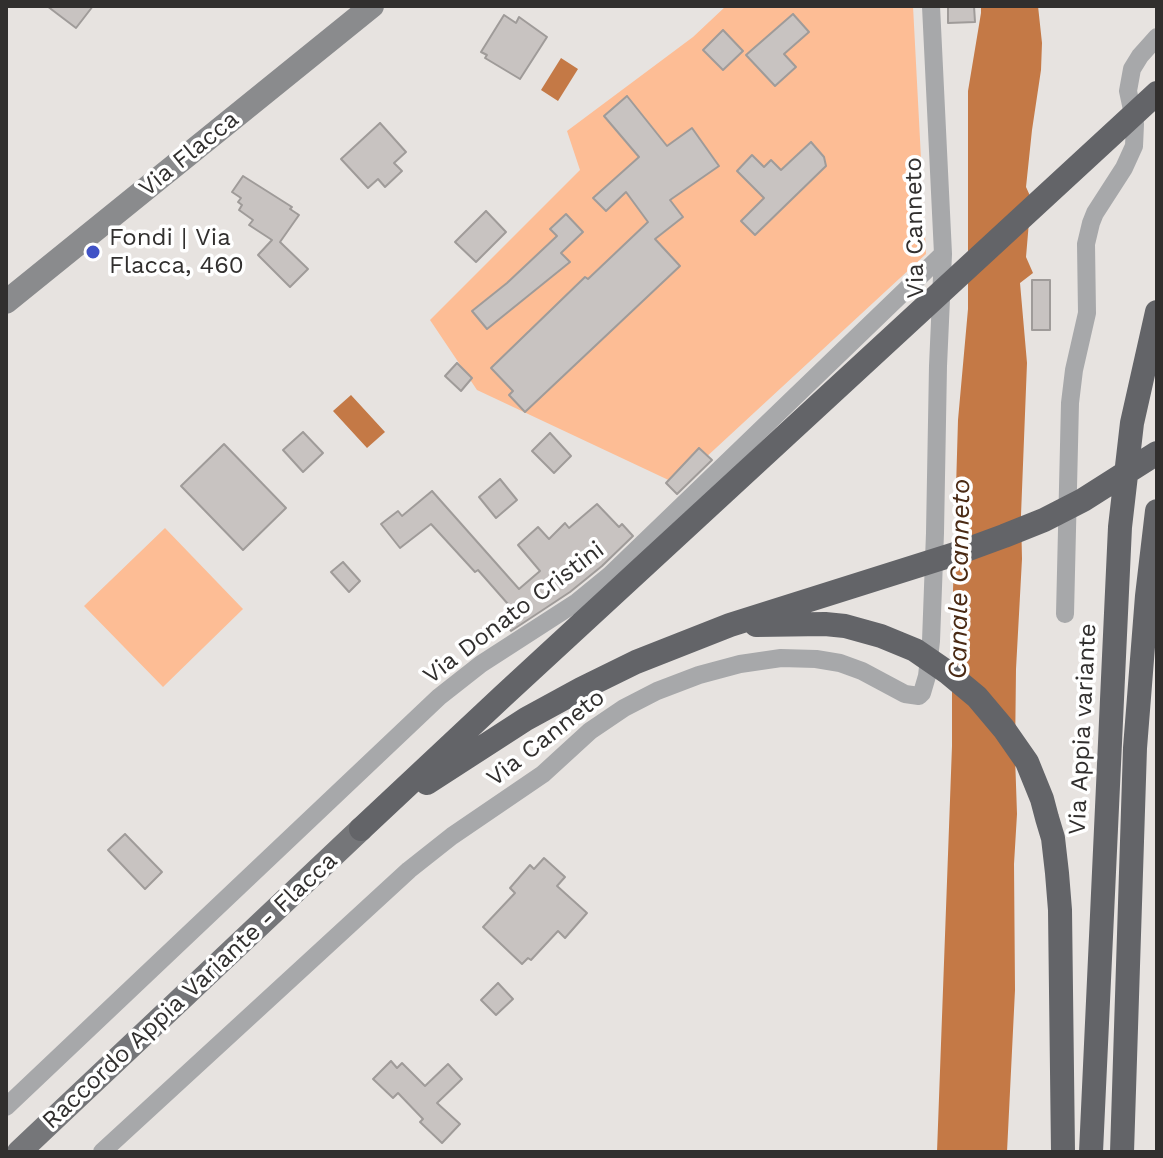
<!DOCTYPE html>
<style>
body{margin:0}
#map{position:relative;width:1163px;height:1158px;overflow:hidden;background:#e7e3e0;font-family:"Work Sans",sans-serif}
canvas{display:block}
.frame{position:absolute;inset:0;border:8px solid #312f2e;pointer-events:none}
</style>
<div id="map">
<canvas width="1163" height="1158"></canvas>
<div class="frame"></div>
</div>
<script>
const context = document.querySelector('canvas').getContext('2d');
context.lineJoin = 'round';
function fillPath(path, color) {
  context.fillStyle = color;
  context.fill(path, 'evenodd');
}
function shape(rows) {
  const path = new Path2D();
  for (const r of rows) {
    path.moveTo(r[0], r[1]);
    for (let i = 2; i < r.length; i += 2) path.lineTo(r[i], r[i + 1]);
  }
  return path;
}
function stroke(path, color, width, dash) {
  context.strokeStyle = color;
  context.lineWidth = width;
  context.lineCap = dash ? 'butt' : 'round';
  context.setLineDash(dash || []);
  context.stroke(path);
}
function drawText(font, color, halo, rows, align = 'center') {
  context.font = font + ' "Work Sans",sans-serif';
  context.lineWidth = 7;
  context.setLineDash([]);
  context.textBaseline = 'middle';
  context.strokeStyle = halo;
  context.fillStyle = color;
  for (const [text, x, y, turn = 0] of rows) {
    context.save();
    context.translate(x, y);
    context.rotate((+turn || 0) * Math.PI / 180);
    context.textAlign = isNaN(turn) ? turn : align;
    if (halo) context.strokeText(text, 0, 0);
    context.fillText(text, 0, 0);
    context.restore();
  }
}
fillPath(shape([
 [726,6,913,6,926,254,677,484,477,390,430,320,580,170,567,131,693,37],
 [165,528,243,609,163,687,84,606]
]), '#fdbd95');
fillPath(shape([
 [981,6,1038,6,1042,43,1041,70,1032,130,1026,187,1031,198,1026,257,1033,273,1020,283,1027,363,1021,515,1022,559,1016,669,1015,756,1017,814,1014,864,1015,990,1007,1152,937,1152,952,746,952,625,958,420,968,309,968,91,981,13],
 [561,58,578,69,558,101,541,90],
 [351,395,385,432,367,448,333,411]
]), '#c47946');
const building = shape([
 [47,6,93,6,76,28,47,6],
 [948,6,974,6,975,22,948,23,948,6],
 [793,14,809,32,784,54,796,67,775,86,746,55,793,14],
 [504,15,516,23,519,17,547,37,520,79,485,58,487,55,481,52,504,15],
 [723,30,743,51,723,70,703,50,723,30],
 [627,96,667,146,692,128,719,166,670,200,683,217,655,239,680,266,525,412,509,395,513,391,491,368,585,277,588,279,648,222,626,192,606,211,593,198,639,157,604,116,627,96],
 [380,123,406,152,394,163,402,171,385,187,378,179,368,188,341,159,380,123],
 [811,142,824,157,826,166,755,235,741,221,764,198,737,171,752,155,764,167,771,160,781,170,811,142],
 [243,176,292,207,290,209,299,215,280,242,308,269,290,287,258,255,272,240,249,225,253,220,239,210,242,205,238,202,241,198,232,192,243,176],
 [486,211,506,232,476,262,455,242,486,211],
 [566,214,583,232,561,253,570,262,487,329,472,311,507,283,557,236,550,229,566,214],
 [1032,280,1050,280,1050,330,1032,330,1032,280],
 [457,363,472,378,461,391,445,376,457,363],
 [303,432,323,453,303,472,283,450,303,432],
 [550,433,571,456,554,473,532,451,550,433],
 [224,444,286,508,243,550,181,486,224,444],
 [699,448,712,460,677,494,666,483,699,448],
 [500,479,517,500,496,518,479,497,500,479],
 [432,491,519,589,540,571,518,545,538,527,549,539,565,523,569,528,597,504,619,527,622,524,633,536,602,566,570,592,511,631,503,619,515,612,478,570,475,572,431,524,400,548,381,524,398,511,402,516,432,491],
 [343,562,360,581,349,592,331,572,343,562],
 [125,834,162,872,145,889,108,850,125,834],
 [544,858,565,877,557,886,587,913,565,938,558,931,531,960,528,958,522,964,483,927,515,893,510,888,530,865,534,869,544,858],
 [498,983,513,999,496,1015,481,1000,498,983],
 [391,1061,397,1068,402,1063,425,1086,448,1064,462,1079,437,1103,460,1124,442,1143,420,1122,423,1119,398,1093,393,1098,373,1079,391,1061]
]);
fillPath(building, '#c8c3c1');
stroke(building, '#9f9b99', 2);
stroke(shape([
 [1065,614,1070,403,1074,370,1087,313,1086,244,1091,223,1095,213,1124,168,1134,146,1135,124,1128,91,1132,69,1140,56,1157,37],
 [6,1107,439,697,481,664,577,602,610,575,943,254],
 [102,1152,409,870,452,836,543,774,590,731,624,708,657,691,699,675,740,664,781,658,816,659,840,663,862,671,905,694,919,696,922,693,927,676,931,641,935,533,938,366,943,254,931,6]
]), '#a7a8aa', 18);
stroke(shape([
 [6,302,372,6]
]), '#8a8b8d', 24);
stroke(shape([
 [19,1152,361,829]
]), '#757679', 24);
stroke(shape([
 [756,625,825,624,845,626,881,636,915,650,947,672,977,697,1004,729,1027,762,1042,799,1047,818,1053,838,1057,873,1060,910,1063,1152],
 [427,783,526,719,581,689,636,662,730,625,955,554,1004,536,1044,520,1083,500,1157,453],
 [361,829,503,696,1157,93],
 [1091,1152,1120,527,1132,423,1157,312],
 [1122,1152,1135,748,1147,596,1157,511]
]), '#636468', 24);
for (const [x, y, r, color] of [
 [93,252,8,"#4052c6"]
]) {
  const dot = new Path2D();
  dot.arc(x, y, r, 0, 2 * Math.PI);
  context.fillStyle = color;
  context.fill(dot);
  stroke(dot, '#fff', 3);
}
drawText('24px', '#312f2e', '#fff', [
 ["Via Flacca",189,154,-39],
 ["Via Canneto",915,228,-91],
 ["Via Donato Cristini",514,613,-37],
 ["Via Appia variante",1083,729,-87],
 ["Via Canneto",546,738,-38],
 ["Raccordo Appia Variante - Flacca",190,991,-43]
]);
drawText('24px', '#312f2e', '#fff', [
 ["Fondi | Via",109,238],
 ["Flacca, 460",109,266]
], 'left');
drawText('italic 26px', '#4a2a14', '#fff', [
 ["Canale Canneto",960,579,-89]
]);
</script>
